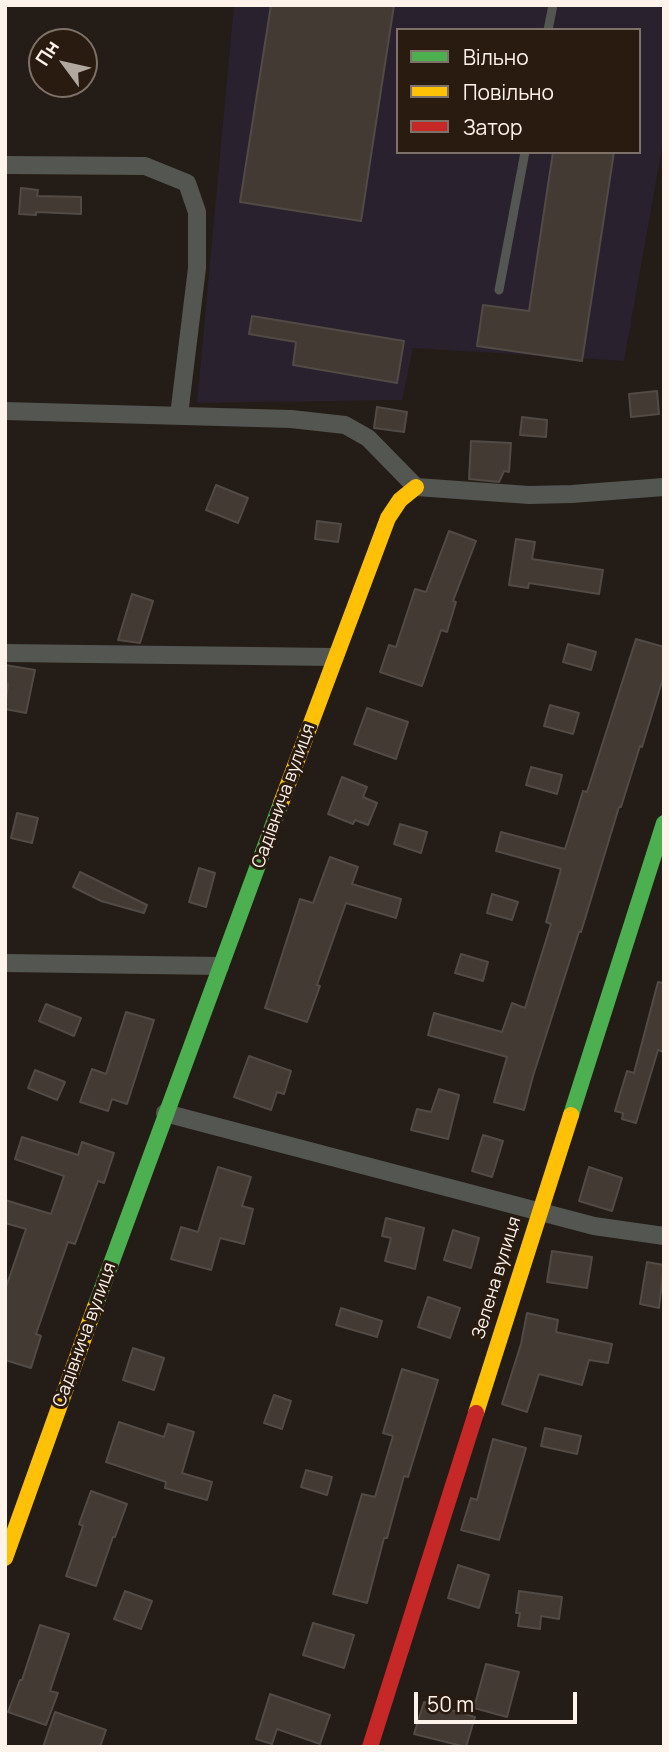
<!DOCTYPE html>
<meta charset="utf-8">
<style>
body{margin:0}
#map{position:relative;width:669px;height:1752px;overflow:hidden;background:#241c16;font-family:Manrope,sans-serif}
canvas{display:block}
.frame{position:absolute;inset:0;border:7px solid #fdf3eb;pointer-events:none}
.legend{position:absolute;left:396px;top:28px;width:245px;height:126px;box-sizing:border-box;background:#2a1b10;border:2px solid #7e7168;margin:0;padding:9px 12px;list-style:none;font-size:21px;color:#fdf3eb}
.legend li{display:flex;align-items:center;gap:14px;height:35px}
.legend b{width:35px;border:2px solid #7e7168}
.north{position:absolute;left:28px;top:28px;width:70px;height:70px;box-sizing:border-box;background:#2a1b10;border:2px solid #7e7168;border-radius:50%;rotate:303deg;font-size:19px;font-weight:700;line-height:28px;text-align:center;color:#fdf3eb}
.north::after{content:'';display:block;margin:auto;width:24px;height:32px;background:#b1a8a0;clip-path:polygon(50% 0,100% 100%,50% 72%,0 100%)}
.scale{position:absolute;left:414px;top:1692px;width:163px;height:32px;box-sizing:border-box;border:4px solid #fdf3eb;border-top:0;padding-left:9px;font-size:21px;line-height:24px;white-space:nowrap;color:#fdf3eb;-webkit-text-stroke:5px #2a1b10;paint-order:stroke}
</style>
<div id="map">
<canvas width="669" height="1752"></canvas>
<div class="frame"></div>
<ul class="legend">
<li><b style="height:9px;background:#4caf50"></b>Вільно</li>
<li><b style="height:9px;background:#ffc107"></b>Повільно</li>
<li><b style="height:9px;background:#c62828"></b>Затор</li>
</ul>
<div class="north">Пн</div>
<div class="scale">50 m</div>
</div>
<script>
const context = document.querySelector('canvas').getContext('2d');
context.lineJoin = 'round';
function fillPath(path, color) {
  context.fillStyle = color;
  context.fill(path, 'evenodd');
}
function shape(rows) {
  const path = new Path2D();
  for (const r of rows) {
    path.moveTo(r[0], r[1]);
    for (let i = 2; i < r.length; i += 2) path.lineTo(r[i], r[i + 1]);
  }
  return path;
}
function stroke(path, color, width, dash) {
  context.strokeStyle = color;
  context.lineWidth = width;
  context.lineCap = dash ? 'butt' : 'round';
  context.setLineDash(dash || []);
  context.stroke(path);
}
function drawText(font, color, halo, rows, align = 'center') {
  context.font = font + ' Manrope,sans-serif';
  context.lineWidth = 6;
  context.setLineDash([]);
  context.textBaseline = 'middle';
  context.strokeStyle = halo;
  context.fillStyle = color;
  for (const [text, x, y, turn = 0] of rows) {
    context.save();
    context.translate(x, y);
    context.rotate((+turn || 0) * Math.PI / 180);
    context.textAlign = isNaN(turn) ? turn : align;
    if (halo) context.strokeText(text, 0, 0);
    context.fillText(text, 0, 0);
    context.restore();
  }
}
fillPath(shape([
 [234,5,664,5,664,136,624,361,413,348,402,400,197,403],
 [398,30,639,30,639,152,398,152]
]), '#29212d');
const building = shape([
 [271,5,394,5,361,221,240,202,271,5],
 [553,152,614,152,582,361,477,346,483,305,529,311,553,152],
 [21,188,38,190,37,196,81,197,81,214,36,212,36,215,19,214,21,188],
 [252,316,404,341,397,383,293,365,296,342,249,334,252,316],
 [657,391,659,414,631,417,629,394,657,391],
 [377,407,407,412,404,432,374,428,377,407],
 [522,417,547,420,546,437,520,435,522,417],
 [471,441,511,443,509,472,504,471,499,482,469,479,471,441],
 [216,485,248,498,238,523,206,510,216,485],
 [317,521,341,524,338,542,315,539,317,521],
 [449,531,476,541,453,601,456,602,447,632,441,630,422,686,380,672,389,645,396,647,415,589,426,592,449,531],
 [516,539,535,542,532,559,603,570,599,594,529,583,528,588,509,585,516,539],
 [132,594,153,601,140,643,118,640,132,594],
 [636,639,664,647,664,675,642,747,640,746,621,807,619,807,581,932,579,932,533,1076,524,1110,494,1102,507,1057,428,1035,434,1013,502,1032,512,1003,525,1008,551,924,546,922,561,869,496,851,501,832,565,849,583,791,587,792,636,639],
 [568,644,596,652,591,670,563,662,568,644],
 [5,665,35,670,26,713,5,709,8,684,5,683,5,665],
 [550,705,579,713,573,734,544,726,550,705],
 [367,708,408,722,396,759,354,744,367,708],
 [531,767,562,775,557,794,526,785,531,767],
 [342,777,367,787,363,797,377,803,368,825,355,820,353,824,328,814,342,777],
 [17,813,38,818,32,843,11,838,17,813],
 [400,824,427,832,421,853,394,844,400,824],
 [330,857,358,867,352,884,401,899,396,918,346,903,317,985,320,986,307,1022,265,1008,300,899,313,903,330,857],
 [199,868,215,873,206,907,189,902,199,868],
 [80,872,147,905,144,913,101,901,73,887,80,872],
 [492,894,518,902,512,920,487,913,492,894],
 [461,954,488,962,483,981,455,973,461,954],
 [658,982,664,983,664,1052,658,1050,636,1123,622,1119,623,1113,615,1111,627,1071,634,1073,658,982],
 [46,1004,81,1018,74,1036,39,1021,46,1004],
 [126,1012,154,1020,127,1104,112,1099,108,1111,80,1102,92,1069,106,1074,126,1012],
 [249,1056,291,1071,284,1094,277,1092,271,1110,234,1097,249,1056],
 [35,1070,65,1082,57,1100,28,1088,35,1070],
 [439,1089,459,1095,448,1139,411,1130,417,1109,431,1112,439,1089],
 [483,1135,503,1141,492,1177,472,1171,483,1135],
 [22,1137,78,1155,82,1142,114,1153,104,1183,98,1181,75,1244,68,1242,36,1334,41,1336,31,1368,5,1360,5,1290,26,1229,5,1223,5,1200,51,1214,64,1176,15,1159,22,1137],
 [218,1167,251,1177,242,1206,253,1209,244,1244,220,1238,211,1270,171,1259,181,1227,198,1232,218,1167],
 [589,1167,622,1178,612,1211,579,1201,589,1167],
 [386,1218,424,1228,415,1269,385,1261,391,1238,382,1236,386,1218],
 [453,1230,479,1238,471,1268,444,1260,453,1230],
 [552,1251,592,1257,587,1288,547,1282,552,1251],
 [647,1262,664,1265,659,1308,640,1304,647,1262],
 [428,1297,460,1308,450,1338,418,1327,428,1297],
 [341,1308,382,1321,377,1337,336,1325,341,1308],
 [527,1313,558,1320,556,1332,612,1344,608,1363,589,1360,582,1385,539,1374,527,1412,502,1404,521,1344,527,1313],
 [133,1348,164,1358,154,1390,123,1380,133,1348],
 [402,1369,438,1380,408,1477,404,1476,387,1538,384,1538,367,1603,333,1594,362,1494,375,1497,393,1436,383,1433,402,1369],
 [274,1395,291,1401,282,1429,264,1423,274,1395],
 [119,1422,164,1437,168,1424,194,1432,182,1473,212,1482,207,1500,165,1488,166,1482,106,1462,119,1422],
 [545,1428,581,1436,577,1454,541,1446,545,1428],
 [493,1439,526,1448,499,1540,461,1530,471,1498,477,1500,493,1439],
 [306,1470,332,1477,327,1495,301,1487,306,1470],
 [91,1491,127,1504,115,1537,113,1537,96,1586,66,1576,83,1526,79,1524,91,1491],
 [458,1565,489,1575,479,1608,448,1598,458,1565],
 [125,1591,152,1601,141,1629,114,1619,125,1591],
 [519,1591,562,1597,559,1619,541,1616,540,1629,518,1626,520,1613,516,1613,519,1591],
 [313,1623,354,1635,344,1668,303,1655,313,1623],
 [40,1625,69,1634,50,1691,58,1693,46,1725,8,1712,20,1680,22,1680,40,1625],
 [486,1664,519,1672,507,1717,474,1708,486,1664],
 [270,1694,330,1715,320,1744,277,1729,272,1744,256,1739,270,1694],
 [424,1702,475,1717,466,1747,414,1734,424,1702],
 [55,1712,106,1730,100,1747,43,1747,55,1712]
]);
fillPath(building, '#443a34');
stroke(building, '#514a45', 2);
stroke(shape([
 [548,30,553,5],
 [499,290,525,152]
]), '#545651', 9);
stroke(shape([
 [5,165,145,166,187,183,197,212,197,268,179,415],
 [5,411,291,419,345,425,368,438,416,487,529,495,572,494,664,487],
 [5,653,335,657],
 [5,963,220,966],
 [165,1113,594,1226,664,1236]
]), '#545651', 18);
stroke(shape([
 [571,1115,664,823],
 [95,1307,281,803]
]), '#4caf50', 16);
stroke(shape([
 [281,803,388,518,400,500,416,487],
 [476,1413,571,1115],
 [5,1558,95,1307]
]), '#ffc107', 16);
stroke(shape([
 [370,1747,476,1413]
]), '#c62828', 16);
drawText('18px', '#fdf3eb', '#2a1b10', [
 ["Садівнича вулиця",284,796,-70],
 ["Зелена вулиця",497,1278,-73],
 ["Садівнича вулиця",85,1335,-70]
]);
</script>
